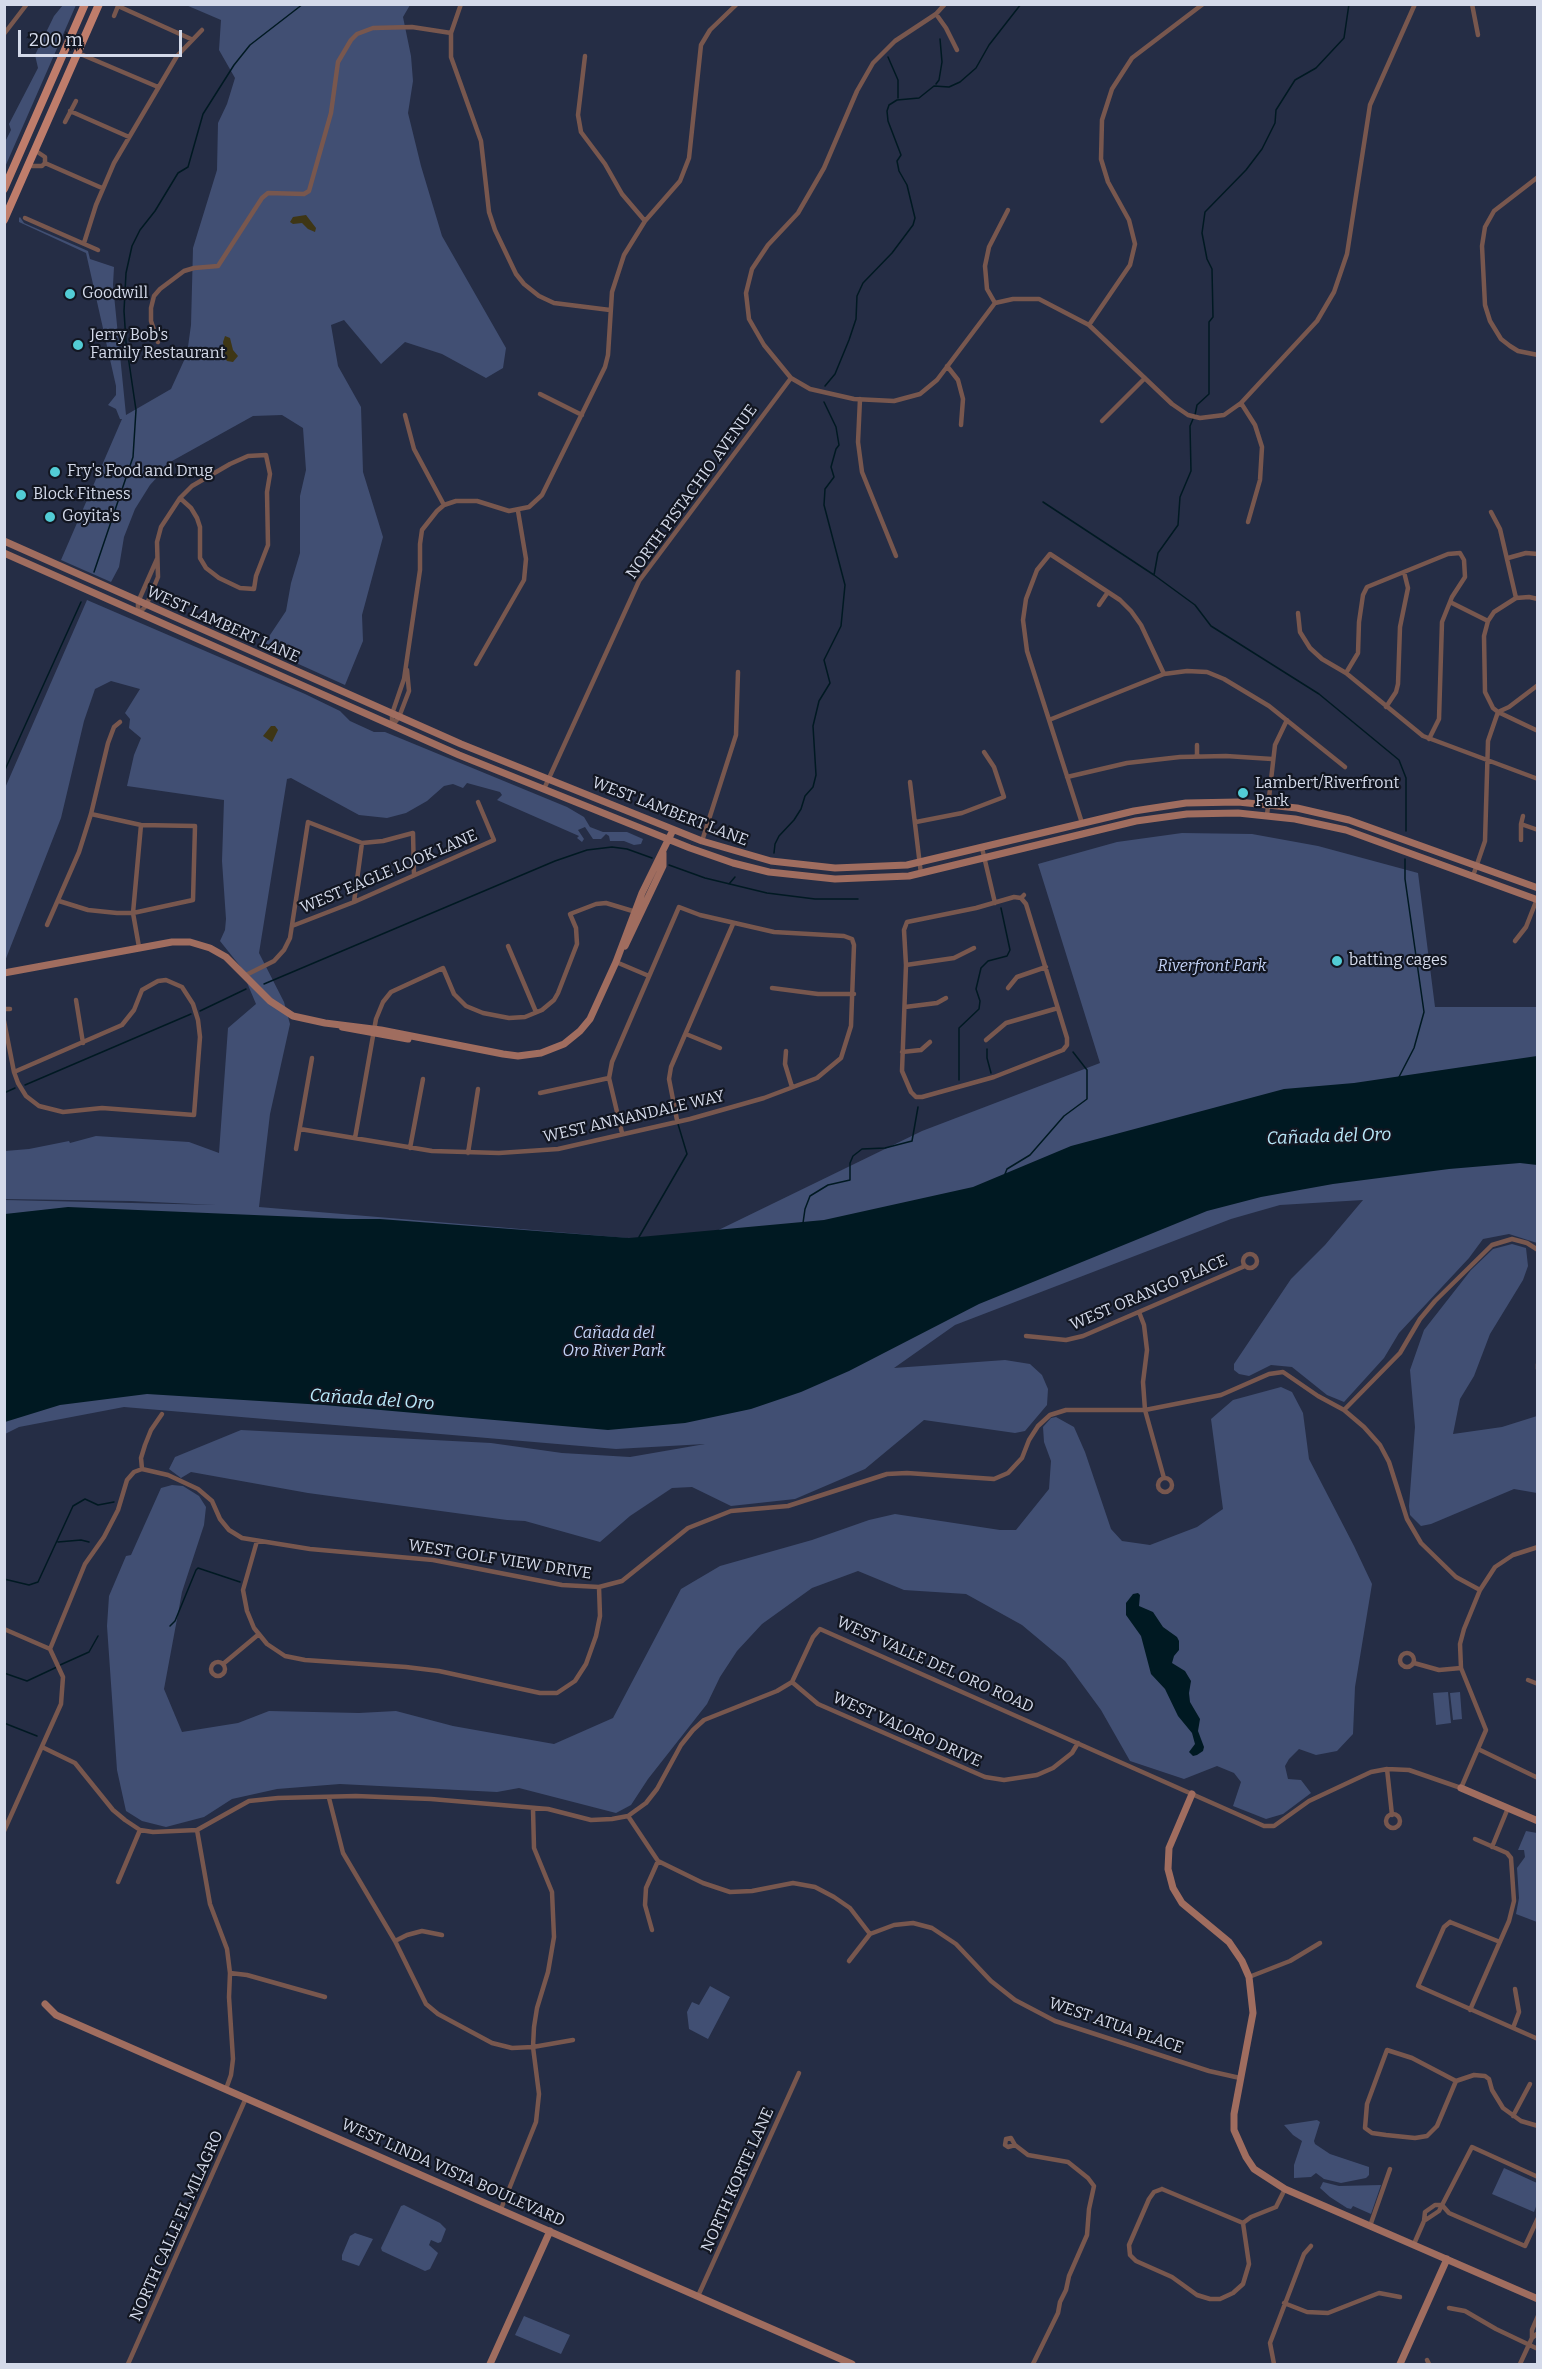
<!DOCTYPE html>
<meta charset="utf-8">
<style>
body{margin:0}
#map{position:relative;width:1542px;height:2369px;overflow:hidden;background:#252d45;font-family:Bitter,serif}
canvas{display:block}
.frame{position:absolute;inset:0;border:6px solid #d4daea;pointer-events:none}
.scale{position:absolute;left:18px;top:30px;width:164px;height:27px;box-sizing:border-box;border:3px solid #d4daea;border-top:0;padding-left:8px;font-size:18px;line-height:21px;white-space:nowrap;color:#d4daea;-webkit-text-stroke:4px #121621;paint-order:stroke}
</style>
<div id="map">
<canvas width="1542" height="2369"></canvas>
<div class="frame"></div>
<div class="scale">200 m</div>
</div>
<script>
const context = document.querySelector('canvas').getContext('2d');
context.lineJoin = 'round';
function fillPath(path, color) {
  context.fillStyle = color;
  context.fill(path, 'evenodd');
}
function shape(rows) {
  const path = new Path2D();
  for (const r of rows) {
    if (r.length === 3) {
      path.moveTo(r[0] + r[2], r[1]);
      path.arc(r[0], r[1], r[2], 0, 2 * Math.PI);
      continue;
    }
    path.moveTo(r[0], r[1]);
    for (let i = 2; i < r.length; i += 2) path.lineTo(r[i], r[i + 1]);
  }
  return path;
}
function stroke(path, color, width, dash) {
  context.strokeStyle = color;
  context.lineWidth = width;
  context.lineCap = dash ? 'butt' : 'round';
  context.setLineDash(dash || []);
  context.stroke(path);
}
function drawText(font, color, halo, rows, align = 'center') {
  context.font = font + ' Bitter,serif';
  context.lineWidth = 4.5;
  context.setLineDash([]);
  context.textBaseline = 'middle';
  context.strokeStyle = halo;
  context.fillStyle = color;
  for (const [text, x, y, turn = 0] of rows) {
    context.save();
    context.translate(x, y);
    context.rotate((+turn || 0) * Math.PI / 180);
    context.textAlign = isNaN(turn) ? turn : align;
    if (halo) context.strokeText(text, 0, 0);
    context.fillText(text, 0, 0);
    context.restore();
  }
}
fillPath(shape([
 [63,5,76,5,5,167,5,142,11,130,9,124,38,68,35,55,54,16],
 [186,5,410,5,403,17,411,56,413,81,408,113,421,166,442,236,506,348,503,368,486,378,442,354,405,342,381,364,344,320,331,325,338,366,361,407,363,472,383,537,362,615,363,641,345,685,263,648,270,635,286,611,291,583,300,553,300,496,306,470,303,428,282,415,253,416,172,461,150,485,135,509,124,537,119,567,111,582,61,560,122,419,120,419,116,409,108,405,116,395,116,386,86,253,19,222,19,218,20,217,24,223,88,251,90,259,114,267,113,285,126,415,171,389,187,354,191,325,193,248,217,170,218,123,227,104,235,78,219,50,221,20],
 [87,600,305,694,340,711,350,721,374,732,385,732,567,807,584,817,590,827,603,832,627,832,643,839,641,844,634,845,624,841,610,841,609,836,606,834,601,839,593,839,585,827,578,830,584,839,582,842,577,838,579,836,497,800,502,795,500,792,467,783,463,788,453,784,444,786,427,801,406,813,387,818,359,815,291,778,287,779,259,953,284,1002,290,1024,270,1114,259,1207,663,1241,700,1239,922,1131,1100,1063,1038,864,1117,842,1182,833,1252,834,1318,846,1418,873,1435,1007,1537,1007,1537,1243,1509,1234,1483,1239,1469,1258,1399,1333,1384,1358,1344,1402,1327,1395,1292,1367,1271,1365,1249,1376,1239,1374,1234,1370,1234,1364,1291,1279,1325,1245,1363,1200,1280,1205,1231,1219,955,1325,894,1368,1005,1360,1030,1364,1042,1375,1048,1389,1047,1405,1025,1431,1015,1433,924,1420,865,1469,795,1499,731,1506,692,1487,672,1488,630,1516,600,1542,525,1521,507,1520,308,1493,191,1472,181,1478,169,1469,175,1457,241,1430,491,1443,562,1453,630,1457,705,1444,616,1449,124,1407,19,1427,5,1434,5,1200,216,1205,131,1201,5,1199,5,1151,29,1149,69,1141,70,1143,96,1136,189,1142,219,1153,228,1028,256,1004,240,966,220,941,225,930,226,919,222,861,224,800,127,786,134,755,141,738,129,728,130,719,125,713,140,689,111,681,95,689,84,721,61,818,5,961,5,788],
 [1512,1244,1526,1248,1528,1266,1523,1280,1490,1334,1474,1376,1460,1399,1453,1434,1502,1427,1537,1416,1537,1493,1514,1489,1431,1524,1421,1526,1410,1515,1409,1506,1415,1427,1410,1370,1424,1330,1471,1270,1493,1249],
 [1281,1387,1292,1392,1303,1413,1309,1459,1354,1546,1372,1584,1355,1687,1353,1734,1337,1751,1316,1755,1299,1749,1289,1759,1285,1766,1288,1779,1301,1780,1311,1793,1283,1814,1266,1819,1233,1806,1241,1782,1234,1773,1217,1766,1184,1779,1130,1761,1101,1710,1065,1661,1022,1625,966,1594,904,1590,858,1571,812,1588,762,1624,737,1651,720,1677,707,1704,648,1779,631,1805,616,1813,519,1788,497,1792,340,1784,277,1789,232,1799,204,1817,166,1827,142,1821,126,1811,117,1770,107,1626,109,1596,126,1556,131,1555,161,1488,172,1485,183,1486,199,1496,206,1507,204,1525,182,1592,164,1689,182,1732,238,1723,269,1711,359,1713,396,1711,453,1726,554,1744,613,1718,681,1589,720,1566,812,1540,869,1520,895,1514,1000,1530,1016,1530,1049,1489,1051,1461,1044,1442,1043,1427,1051,1418,1056,1417,1074,1427,1085,1452,1111,1529,1122,1541,1150,1545,1197,1527,1223,1509,1211,1419,1233,1400],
 [1448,1692,1451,1723,1436,1725,1433,1693],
 [1460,1692,1462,1719,1453,1720,1450,1693],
 [1526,1831,1537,1833,1537,1922,1516,1914,1519,1898,1517,1868,1525,1857,1524,1850,1518,1850],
 [710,1986,730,1997,708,2039,689,2029,687,2012,692,2002,699,2005],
 [1317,2120,1320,2122,1314,2141,1315,2144,1330,2154,1369,2167,1369,2175,1366,2178,1341,2183,1324,2179,1316,2173,1311,2177,1294,2178,1294,2165,1302,2141,1293,2135,1284,2125],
 [1504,2168,1537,2183,1537,2204,1534,2212,1492,2194],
 [1323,2182,1339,2186,1381,2185,1371,2214,1353,2206,1351,2209,1347,2208,1330,2197,1320,2188],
 [404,2205,440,2223,446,2229,441,2242,438,2243,431,2240,429,2245,438,2253,430,2269,425,2271,382,2251,381,2248,401,2206],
 [355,2233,373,2239,359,2266,342,2260,342,2255,350,2236],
 [524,2316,570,2335,561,2354,515,2335]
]), '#414f73');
fillPath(shape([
 [306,215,316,228,315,232,308,229,302,223,293,224,290,222,293,217],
 [225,336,230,338,233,350,238,356,233,362,227,361,225,358,223,342],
 [271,726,275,726,278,730,272,742,263,736]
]), '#3e3615');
fillPath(shape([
 [1537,1056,1537,1165,1520,1163,1449,1169,1333,1184,1261,1197,1207,1211,979,1304,849,1371,801,1392,751,1409,685,1423,608,1430,324,1405,147,1394,60,1405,5,1422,5,1214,68,1207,347,1219,380,1219,629,1238,824,1220,973,1187,1071,1146,1284,1089,1354,1083],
 [1138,1593,1140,1595,1139,1606,1153,1612,1163,1627,1177,1637,1179,1641,1179,1650,1174,1656,1172,1663,1185,1671,1191,1681,1189,1693,1190,1702,1200,1719,1198,1731,1204,1747,1203,1751,1197,1755,1193,1756,1189,1752,1195,1744,1192,1733,1178,1716,1165,1689,1151,1674,1141,1636,1126,1615,1126,1603,1133,1594]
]), '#001922');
stroke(shape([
 [888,57,898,80,898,98],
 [936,84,939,80,942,62,940,39],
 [825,386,835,374,849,340,856,319,857,296,863,283,892,253,913,225,915,218,907,185,899,171,897,161,901,155,888,121,887,111,889,105,897,100,919,98,934,86,949,87,960,82,976,68,989,45,1021,4],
 [1195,415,1197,405,1209,394,1209,322,1213,317,1212,269,1207,259,1202,233,1205,212,1246,170,1262,149,1275,123,1276,110,1295,80,1316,68,1344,38,1349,4],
 [1043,502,1154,575,1195,605,1211,626,1319,694,1399,760,1406,778,1406,831],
 [94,572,133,457,136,410,126,342,124,311,126,273,132,246,140,230,155,211,178,173,188,167,203,114,234,65,250,45,303,4],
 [1154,575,1158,553,1178,525,1180,497,1191,471,1190,426,1193,419],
 [4,772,81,602],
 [774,853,775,844,779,836,794,820,801,809,805,796,813,787,816,775,813,726,819,701,830,683,824,660,841,626,845,585,824,505,825,489,834,477,831,467,836,449,839,445,836,427,824,402],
 [669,865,705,878,767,893,815,899,858,899],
 [729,884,735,877],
 [264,984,555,861,587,850,612,847,627,849,652,858],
 [200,1011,246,989],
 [987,1049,987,1058,991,1073],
 [1399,1077,1414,1048,1424,1012,1405,879,1405,859],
 [959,1080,959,1028,979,1009,980,1001,976,989,981,968,988,961,1007,956,1010,950,1001,908],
 [25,1085,191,1014],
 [4,1093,15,1088],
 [1005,1174,1007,1169,1030,1155,1064,1116,1087,1099,1087,1070,1073,1052],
 [803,1223,805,1209,810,1196,828,1185,850,1180,850,1163,853,1156,862,1149,885,1148,912,1141,918,1107],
 [639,1237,687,1154,678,1124],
 [58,1542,81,1540,89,1542],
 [4,1579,29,1585,38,1582,73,1506,85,1499,98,1505,114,1502],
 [170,1626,175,1621,196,1570,198,1568,240,1582],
 [60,1665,89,1652,98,1636],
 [4,1673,27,1681,57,1667],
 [4,1723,37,1736]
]), '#001922', 1.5);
stroke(shape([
 [119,4,118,6,191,39],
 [461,4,451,33,451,57,481,141,489,212,495,230,516,274,524,284,539,296,554,303,610,310],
 [945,4,936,14,895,41,873,63,857,91,824,168,798,213,768,245,752,269,746,293,749,319,764,345,791,378,810,389,854,399,894,401,920,394,937,380,995,303,1013,299,1039,299,1089,325,1172,404,1188,415,1200,418,1224,415,1241,403,1317,321,1334,292,1347,254,1370,105,1415,4],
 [1472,4,1478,35],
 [936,14,946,28,957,50],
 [114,16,118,6],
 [4,34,27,4],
 [78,53,158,87],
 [585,56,578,115,581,132,605,164,622,194,645,221],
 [70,111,129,137],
 [65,122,76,101],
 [45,163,102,188],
 [29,166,42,166,45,163,45,157,36,151],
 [1538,177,1494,211,1485,227,1482,246,1485,305,1490,321,1501,339,1510,346,1518,351,1538,355],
 [25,218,98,250],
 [84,243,96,205,114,163,177,56,202,30],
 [995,303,987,289,985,266,989,247,1008,210],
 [1089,325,1130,265,1135,244,1129,220,1108,182,1101,159,1102,120,1112,89,1132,58,1203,4],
 [158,342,151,321,151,308,154,296,160,289,184,271,194,268,218,266,262,198,268,193,304,194,309,191,331,113,338,62,351,40,357,34,373,28,412,27,451,33],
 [947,366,958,380,963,399,961,425],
 [540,394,582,415],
 [860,399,858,442,862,472,896,556],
 [1241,403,1255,425,1262,447,1260,480,1248,522],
 [405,415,414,449,444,505],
 [1102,421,1145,378],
 [1508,558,1526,553,1538,554],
 [1516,598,1529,597,1538,599],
 [1450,602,1488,621],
 [1099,605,1108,592],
 [138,612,138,602,157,559],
 [139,613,146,606,158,577,157,542,161,527,180,498,192,486,230,464,248,456,266,455,270,474,267,492,268,545,256,576,254,589,240,588,219,578,206,568,200,558,200,527,197,518,191,508,180,498],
 [1298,613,1300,632,1310,648,1322,659,1346,673,1423,736,1538,779],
 [476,664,524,580,526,559,518,511],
 [1346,673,1358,653,1359,622,1363,595,1367,587,1448,554,1460,553,1464,560,1465,577,1452,597,1442,622,1439,719,1429,739],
 [1386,707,1396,692,1398,684,1400,627,1408,588,1404,572],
 [1498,712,1509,707,1538,685],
 [1498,712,1538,731],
 [1049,720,1164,674,1187,671,1207,672,1224,679,1269,706,1345,767],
 [392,725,392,714,404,679,420,570,420,544,422,530,437,511,444,505,456,501,477,501,509,511,529,507,542,495,605,367,608,355,612,292,624,255,645,221,680,181,689,158,701,45,710,30,737,4],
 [392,726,399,717,409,691,407,670],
 [1197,756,1197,745],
 [1067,777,1127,763,1180,757,1226,756,1272,759],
 [910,782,921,874],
 [544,789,639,581,791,378],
 [1267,815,1275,745,1287,720],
 [1523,816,1521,824,1538,830],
 [916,822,962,813,1004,797,994,767,984,752],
 [1082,823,1027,651,1023,620,1026,599,1037,570,1050,554,1120,600,1131,611,1141,625,1164,674],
 [1521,840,1521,824],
 [702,841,736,735,738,672],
 [982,848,995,903],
 [1473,876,1485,841,1488,741,1498,712,1493,708,1485,692,1484,636,1488,621,1494,612,1516,598,1500,529,1491,512],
 [59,901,88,910,117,913,133,913,193,900,195,826,141,825,91,814],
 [354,902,362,843],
 [907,922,904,930,906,965,902,1071,911,1092,916,1097,922,1097,994,1077,1063,1050,1067,1045,1067,1038,1026,904,1021,898,1024,895],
 [907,922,976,908,1014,897,1021,898],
 [47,925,79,852,91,814,108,743,114,727,120,722],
 [292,926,354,902,494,840,478,802],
 [1515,941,1526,927,1537,899],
 [508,946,536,1012],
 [139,947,133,913,141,825],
 [616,962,649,976],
 [906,965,954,958,974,948],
 [246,975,274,961,284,950,290,938,308,822,362,843,383,841,413,833,414,875],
 [772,988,818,994,854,994],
 [1008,988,1017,977,1046,967],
 [76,1000,83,1043],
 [905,1007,937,1003,946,998],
 [4,1009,10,1009],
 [4,1021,14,1072,18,1083,26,1096,39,1106,63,1112,102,1108,194,1115,200,1037,198,1020,193,1004,182,987,166,980,158,981,142,990,134,1010,122,1025,14,1072],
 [686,1034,720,1048],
 [986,1040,1006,1023,1058,1008],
 [786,1051,785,1064,792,1087],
 [902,1052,921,1050,930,1042],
 [540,1093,609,1078],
 [677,1120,669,1079,671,1067,733,924],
 [300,1129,432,1151,499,1153,558,1149,690,1119,764,1098,817,1078,841,1058,851,1026,854,945,852,939],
 [622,1133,609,1078,612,1062,679,907,700,915,774,932,844,936,852,939],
 [355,1138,376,1019,383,1002,391,992,443,968,454,994,466,1006,483,1013,509,1018,525,1017,542,1010,554,1000,558,993,577,944,576,928,570,914,596,904,606,903,636,912],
 [410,1148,423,1079],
 [296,1149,312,1058],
 [468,1153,478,1089],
 [1250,1261,7],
 [1139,1312,1144,1325,1147,1350,1143,1382,1145,1410,1164,1478],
 [1026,1336,1066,1340,1083,1336,1245,1266],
 [1538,1364,1538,1369],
 [1344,1410,1400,1353,1420,1319,1435,1301,1492,1245,1512,1239,1527,1243,1538,1250],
 [142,1469,141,1458,145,1445,151,1430,162,1414],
 [1165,1485,7],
 [257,1541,243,1590,247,1611,254,1628,267,1644,285,1656,305,1660,406,1667,439,1671,540,1693,557,1693,575,1681,586,1664,596,1636,600,1616,599,1587],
 [4,1629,50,1649],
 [1407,1660,7],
 [218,1669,7],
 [1414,1663,1439,1670,1461,1668],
 [223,1664,259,1634],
 [1528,1680,1538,1684],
 [792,1682,818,1704,985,1777,1004,1780,1037,1775,1053,1768,1072,1753,1078,1743],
 [42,1747,75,1763,113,1810,125,1820,140,1830,153,1832,197,1830,249,1801,278,1798,356,1796,431,1799,548,1809,591,1820,612,1819,628,1816,646,1803,657,1789,681,1745,693,1730,704,1720,777,1691,792,1682,813,1637,820,1629,1264,1826,1274,1826,1309,1801,1371,1772,1387,1769,1409,1770,1461,1788,1486,1730,1461,1668,1460,1644,1464,1629,1480,1590,1495,1567,1513,1555,1538,1547],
 [1478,1749,1538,1778],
 [1387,1769,1392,1815],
 [329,1798,343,1853,395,1941,426,2004,438,2014,492,2043,512,2048,533,2047,573,2040],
 [1393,1821,7],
 [628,1816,658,1861,703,1883,730,1892,752,1891,793,1883,815,1887,834,1897,850,1908,870,1934],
 [197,1830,210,1904,227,1949,230,1973,229,1997,233,2059,231,2075,226,2089],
 [4,1831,61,1704,63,1677,50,1649,85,1564,104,1537,118,1510,127,1480,134,1472,142,1469,168,1475,198,1489,212,1501,220,1519,229,1530,242,1538,310,1549,433,1560,562,1585,599,1587,622,1581,688,1528,731,1511,788,1506,887,1474,907,1473,994,1479,1008,1473,1022,1458,1029,1440,1038,1426,1050,1415,1066,1410,1145,1410,1221,1395,1269,1374,1283,1372,1318,1396,1344,1410,1364,1427,1380,1445,1389,1462,1407,1519,1421,1543,1456,1577,1480,1590],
 [1492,1847,1508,1808],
 [118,1882,140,1830],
 [1450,1922,1444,1927,1418,1986,1538,2039],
 [1450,1922,1500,1942],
 [652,1930,645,1905,646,1888,658,1861],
 [395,1941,407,1935,422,1931,442,1935],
 [849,1961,870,1934,894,1925,913,1923,932,1928,956,1944,991,1981,1015,2000,1055,2021,1209,2071,1240,2078],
 [230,1973,247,1975,325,1997],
 [1249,1977,1290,1961,1320,1943],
 [1470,2010,1509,1921,1514,1901,1511,1858,1507,1853,1475,1839],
 [1513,2028,1519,2012,1515,1989],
 [1387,2050,1412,2058,1456,2081,1437,2126,1427,2136,1415,2138,1386,2135,1372,2133,1365,2128,1367,2104,1387,2050],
 [1456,2081,1474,2075,1485,2076,1489,2079,1492,2090,1503,2108,1521,2121,1538,2126],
 [1513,2116,1530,2084],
 [1015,2145,1008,2147,1005,2145,1006,2139,1011,2138,1015,2145,1028,2155,1068,2162,1088,2178,1094,2186,1089,2209,1087,2235,1069,2276,1066,2290,1060,2302,1058,2313,1033,2364],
 [1162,2189,1243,2223,1249,2264,1243,2284,1233,2293,1220,2299,1210,2299,1197,2295,1172,2277,1136,2261,1130,2255,1129,2245,1149,2199,1154,2192,1162,2189],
 [1442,2205,1449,2213,1525,2246,1538,2218],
 [501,2209,536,2122,539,2094,533,2047,534,2027,537,2008,548,1972,554,1937,552,1892,534,1848,533,1809],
 [1424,2221,1439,2211,1472,2147,1538,2177],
 [1243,2223,1251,2217,1276,2207,1285,2189],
 [1370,2226,1390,2169],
 [1414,2244,1424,2221,1425,2212,1435,2205,1442,2205],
 [698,2296,799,2073],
 [1284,2303,1307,2312,1328,2313,1379,2293,1400,2297],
 [1449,2308,1465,2311,1496,2329,1538,2349],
 [1532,2338,1532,2330,1538,2316],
 [1427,2360,1429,2364],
 [128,2364,246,2098],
 [1274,2364,1270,2343,1304,2254,1311,2246],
 [1520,2364,1532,2338,1538,2333]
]), '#78574e', 4.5);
stroke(shape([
 [4,541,461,744,702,841,771,861,835,868,907,865,1134,811,1186,803,1238,802,1297,808,1349,820,1538,888],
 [4,553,459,755,690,848,733,863,769,872,835,879,909,876,1136,821,1187,814,1238,813,1295,819,1346,830,1538,900],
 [625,946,663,866,663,853],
 [4,973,172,942,190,942,210,948,226,957,270,1001,293,1016,325,1023,381,1030,503,1054,518,1056,541,1053,564,1044,580,1031,590,1019,616,962,642,893,673,830],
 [342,1027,408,1039],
 [1461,1788,1538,1821],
 [1192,1794,1169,1848,1168,1869,1173,1888,1182,1903,1229,1942,1242,1961,1249,1977,1253,2013,1234,2114,1234,2130,1246,2157,1254,2169,1285,2189,1538,2299],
 [45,2004,56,2015,852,2364],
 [490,2364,550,2231],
 [1400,2364,1447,2259]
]), '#a06d5f', 7);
stroke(shape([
 [4,189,85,4],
 [4,220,99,4]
]), '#bf7d6b', 8);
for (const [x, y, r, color] of [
 [70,294,6,"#52ccd5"],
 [78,345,6,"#52ccd5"],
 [55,472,6,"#52ccd5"],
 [21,495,6,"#52ccd5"],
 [50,517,6,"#52ccd5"],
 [1243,793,6,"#52ccd5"],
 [1337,961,6,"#52ccd5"]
]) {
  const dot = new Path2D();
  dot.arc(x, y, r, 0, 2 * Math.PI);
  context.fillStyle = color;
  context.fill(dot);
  stroke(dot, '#121621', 2);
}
drawText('16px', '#d4daea', '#121621', [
 ["Goodwill",82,294],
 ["Jerry Bob's",90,336],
 ["Family Restaurant",90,354],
 ["Fry's Food and Drug",67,472],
 ["Block Fitness",33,495],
 ["Goyita's",62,517],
 ["Lambert/Riverfront",1255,784],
 ["Park",1255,802],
 ["batting cages",1349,961]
], 'left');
drawText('16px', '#d4daea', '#121621', [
 ["NORTH PISTACHIO AVENUE",692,492,-54],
 ["WEST LAMBERT LANE",223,625,24],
 ["WEST LAMBERT LANE",670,812,21],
 ["WEST EAGLE LOOK LANE",389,872,-23],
 ["WEST ANNANDALE WAY",634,1117,-13],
 ["WEST ORANGO PLACE",1149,1293,-23],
 ["WEST GOLF VIEW DRIVE",500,1560,9],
 ["WEST VALLE DEL ORO ROAD",935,1665,24],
 ["WEST VALORO DRIVE",907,1730,24],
 ["WEST ATUA PLACE",1116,2026,19],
 ["WEST LINDA VISTA BOULEVARD",453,2173,24],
 ["NORTH KORTE LANE",738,2180,-66],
 ["NORTH CALLE EL MILAGRO",177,2226,-66]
]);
drawText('italic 16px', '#c3d2f6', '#121621', [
 ["Riverfront Park",1212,967],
 ["Cañada del",614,1334],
 ["Oro River Park",614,1352]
]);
drawText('italic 18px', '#bae9fa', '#121621', [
 ["Cañada del Oro",1329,1137,-2],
 ["Cañada del Oro",372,1400,4]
]);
</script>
